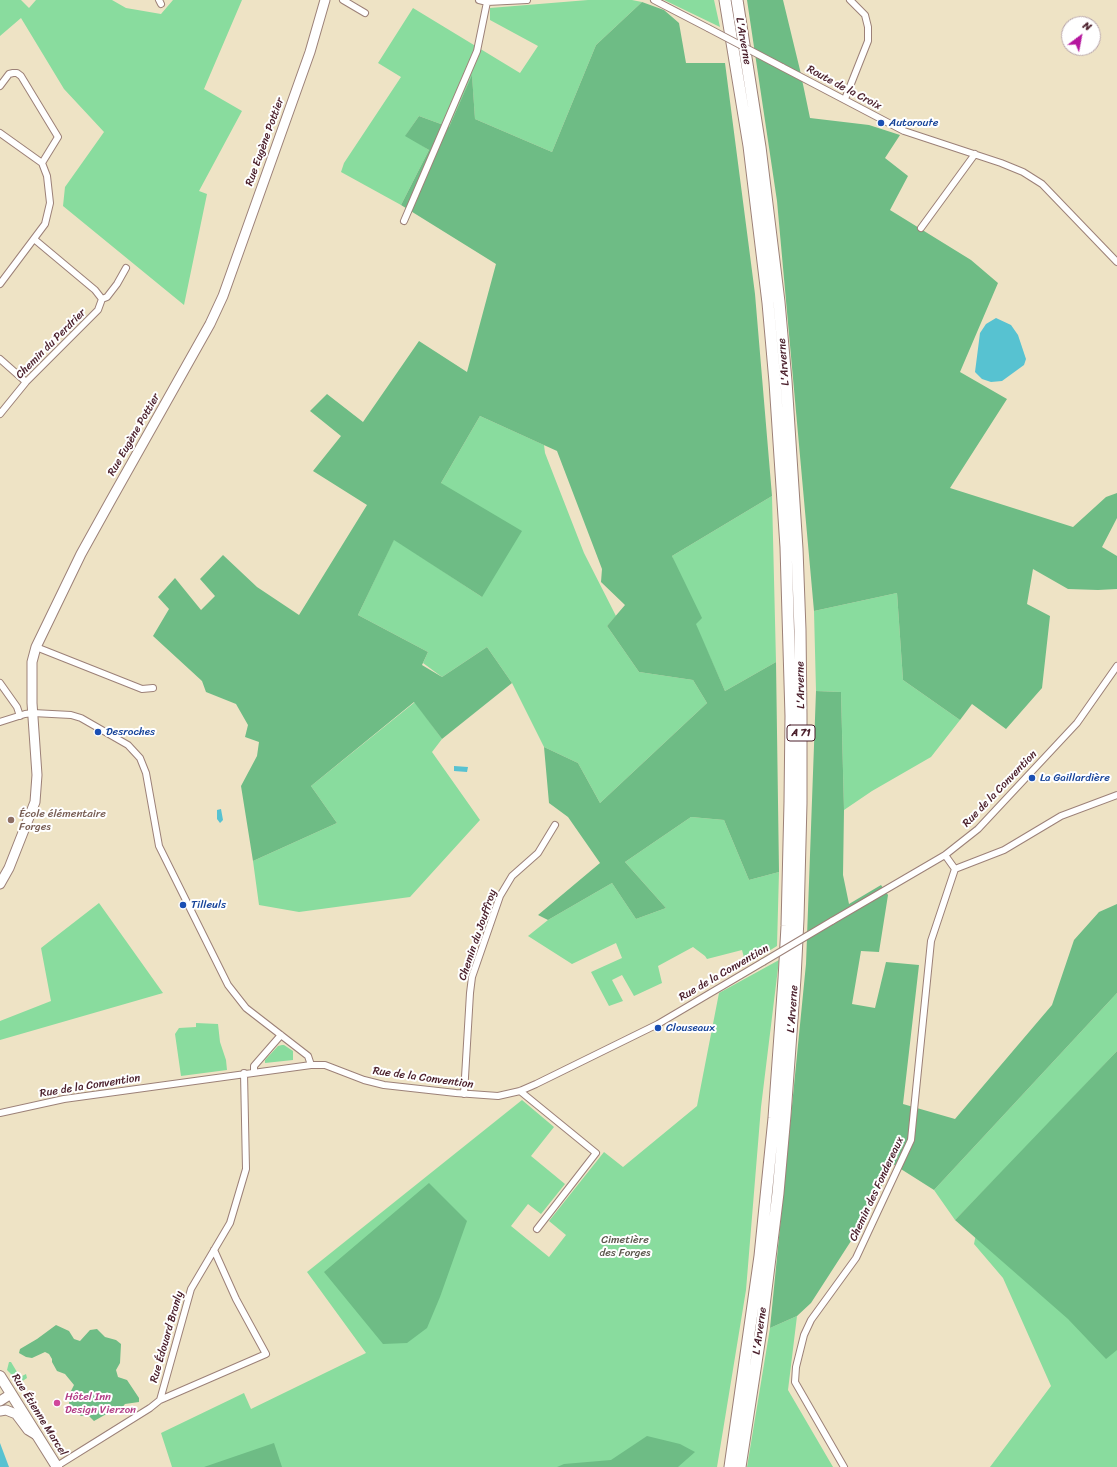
<!DOCTYPE html>
<meta charset="utf-8">
<style>
body{margin:0}
#map{position:relative;width:1117px;height:1467px;overflow:hidden;background:#eee3c5;font-family:Sriracha,sans-serif}
canvas{display:block}
.north{position:absolute;left:1061px;top:16px;width:40px;height:40px;box-sizing:border-box;background:#fff;border:1px solid #b7a5aa;border-radius:50%;rotate:32deg;font-size:11px;font-weight:700;line-height:16px;text-align:center;color:#4a1f2b}
.north::after{content:'';display:block;margin:auto;width:14px;height:18px;background:#b5179e;clip-path:polygon(50% 0,100% 100%,50% 72%,0 100%)}
</style>
<div id="map">
<canvas width="1117" height="1467"></canvas>
<div class="north">N</div>
</div>
<script>
const context = document.querySelector('canvas').getContext('2d');
context.lineJoin = 'round';
function fillPath(path, color) {
  context.fillStyle = color;
  context.fill(path, 'evenodd');
}
function shape(rows) {
  const path = new Path2D();
  for (const r of rows) {
    path.moveTo(r[0], r[1]);
    for (let i = 2; i < r.length; i += 2) path.lineTo(r[i], r[i + 1]);
  }
  return path;
}
function stroke(path, color, width, dash) {
  context.strokeStyle = color;
  context.lineWidth = width;
  context.lineCap = dash ? 'butt' : 'round';
  context.setLineDash(dash || []);
  context.stroke(path);
}
function drawText(font, color, halo, rows, align = 'center') {
  context.font = font + ' Sriracha,sans-serif';
  context.lineWidth = 4;
  context.setLineDash([]);
  context.textBaseline = 'middle';
  context.strokeStyle = halo;
  context.fillStyle = color;
  for (const [text, x, y, turn = 0] of rows) {
    context.save();
    context.translate(x, y);
    context.rotate((+turn || 0) * Math.PI / 180);
    context.textAlign = isNaN(turn) ? turn : align;
    if (halo) context.strokeText(text, 0, 0);
    context.fillText(text, 0, 0);
    context.restore();
  }
}
fillPath(shape([
 [0,0,21,0,29,8,36,0,112,0,126,8,161,14,173,0,242,0,204,89,242,111,199,191,207,194,184,305,63,206,65,187,104,132,64,89,21,18,0,36],
 [588,0,632,0,642,2,596,45,552,152,475,119,472,76,449,127,419,116,406,135,429,150,401,205,341,172,344,163,401,77,378,63,413,8,520,73,538,46,490,20,490,8],
 [664,0,714,0,720,27],
 [480,416,544,445,545,453,584,553,616,616,607,626,639,672,693,680,707,703,600,803,578,763,544,747,512,683,487,647,442,677,423,663,428,652,358,615,394,539,482,597,441,483],
 [772,496,776,662,725,691,695,624,672,556],
 [897,593,903,680,960,720,931,757,872,791,844,810,841,692,816,691,814,611],
 [415,702,442,739,432,752,480,820,410,897,299,912,259,905,253,861,337,823,311,786],
 [691,817,724,820,749,880,779,872,777,946,746,965,742,950,707,959,705,956,693,947,658,966,662,983,634,996,622,975,612,980,623,1001,609,1006,591,972,622,958,616,943,572,964,528,936,548,920,612,883,636,919,666,908,625,862],
 [99,903,163,993,0,1040,0,1021,51,1001,41,948],
 [779,960,761,1107,746,1290,717,1467,172,1467,161,1433,244,1393,251,1409,366,1353,307,1272,522,1100,554,1127,531,1156,565,1184,541,1214,528,1204,511,1226,549,1257,566,1235,549,1221,604,1152,623,1167,697,1106,719,993],
 [1117,993,1117,1051,1049,1123,1117,1113,1117,1467,990,1467,1051,1386,1003,1278,974,1244,982,1204,993,1181,955,1220,934,1190],
 [196,1023,218,1024,220,1042,226,1060,227,1070,181,1076,175,1034,179,1028,196,1027],
 [282,1045,284,1045,293,1051,293,1060,265,1063,265,1060,278,1046],
 [797,1316,788,1390,833,1467,747,1467,770,1328],
 [9,1362,11,1362,20,1377,26,1374,27,1378,18,1384,17,1380,7,1370]
]), '#89dc9e');
fillPath(shape([
 [747,0,783,0,800,70,810,118,869,125,900,135,885,158,908,176,890,210,971,260,998,283,960,372,1007,399,950,488,1073,527,1106,497,1117,493,1117,518,1102,547,1117,556,1117,589,1098,590,1068,589,1033,569,1027,604,1050,616,1042,688,1006,729,972,704,960,720,903,680,897,593,814,611,777,201],
 [642,2,664,10,679,23,686,63,725,63,755,294,772,496,672,556,702,618,696,624,725,691,776,662,779,872,749,880,724,820,691,817,625,862,666,908,636,919,612,883,548,920,538,915,600,863,568,817,549,803,544,747,578,763,600,803,707,703,693,680,639,672,607,626,625,605,601,582,602,569,557,451,480,416,441,483,522,531,482,597,394,540,358,615,428,652,422,665,442,677,487,647,512,683,442,739,414,702,311,786,337,823,253,861,241,786,257,756,259,742,245,737,248,725,236,704,206,692,202,681,153,636,169,609,158,597,175,578,201,610,215,596,200,579,223,555,257,587,299,615,367,505,313,471,341,436,310,411,327,394,363,422,419,341,467,372,496,264,401,205,429,150,405,136,419,116,449,127,472,75,475,119,552,152,596,45],
 [816,691,841,692,844,810,843,875,849,904,881,885,888,895,879,952,861,951,852,1004,875,1008,886,962,919,965,903,1104,955,1119,1052,1005,1074,940,1099,912,1117,904,1117,993,934,1190,893,1164,860,1227,811,1303,797,1316,770,1328,806,964],
 [1117,1051,1117,1350,1106,1359,1068,1319,955,1220],
 [429,1183,467,1221,440,1297,427,1328,407,1343,383,1344,324,1272],
 [56,1325,69,1331,74,1339,80,1341,90,1330,97,1329,105,1337,116,1340,121,1344,120,1363,116,1370,118,1377,127,1380,139,1398,139,1402,125,1404,121,1409,110,1412,94,1421,88,1415,81,1416,71,1407,69,1403,70,1393,74,1385,65,1374,57,1371,52,1362,52,1359,49,1354,45,1352,32,1358,26,1357,19,1353,20,1349,37,1339],
 [647,1436,680,1444,695,1452,678,1467,557,1467,564,1464,611,1460],
 [274,1443,282,1467,204,1467]
]), '#6ebc85');
fillPath(shape([
 [996,318,1011,325,1018,335,1026,359,1024,365,1002,381,991,382,982,379,975,372,980,333,986,324],
 [454,766,468,767,467,772,454,771],
 [221,809,223,820,220,823,217,819,217,810],
 [0,1443,9,1467,0,1467]
]), '#57c2d1');
const street = shape([
 [159,0,161,4],
 [343,0,365,13],
 [479,0,487,2,527,0],
 [654,0,708,28],
 [782,67,904,131,1001,163,1023,172,1042,184,1117,262],
 [0,86,9,74,13,73,17,73,21,76,58,137,42,163],
 [845,99,868,41,868,27,865,15,850,0],
 [0,133,42,163],
 [404,221,477,51,487,2],
 [921,228,975,154],
 [34,239,95,290,102,299],
 [0,284,45,224,50,203,47,176,42,163],
 [0,359,26,382],
 [0,414,26,382,98,310,102,299,107,297,117,284,126,268],
 [36,647,142,689,153,688],
 [0,683,17,707,20,716],
 [0,722,25,714,33,713,71,715,81,718,128,745,140,758,146,773,159,846,228,985,246,1008,308,1056,311,1065],
 [945,855,955,869],
 [955,869,1004,850,1061,816,1117,795],
 [832,921,945,855,978,829,1077,723,1117,666],
 [254,1072,254,1066,281,1035],
 [520,1091,596,1153,537,1229],
 [464,1094,470,993,472,977,500,896,512,876,538,853,555,825],
 [0,1113,64,1099,311,1065,325,1065,364,1080,384,1085,456,1093,498,1096,520,1091,536,1084,658,1024,763,962],
 [160,1400,266,1354,236,1299,214,1250],
 [57,1466,150,1408,160,1400,191,1289,230,1223,246,1169,244,1073],
 [844,1467,795,1382,796,1367,804,1335,811,1320,856,1258,911,1140,931,941,955,869]
]);
const secondary = shape([
 [0,884,9,868,35,802,37,775,32,703,32,662,36,647,81,554,111,500,210,324,223,296,310,52,325,0],
 [0,1401,11,1394],
 [0,1411,6,1410,16,1414,28,1430,38,1436]
]);
const primary = shape([
 [0,1376,57,1467]
]);
const highway = shape([
 [725,0,749,146,768,303,775,382,786,547,791,716,790,802,787,926,784,979,774,1118,760,1256,730,1467],
 [737,0,760,147,779,302,786,381,797,549,800,630,801,715,801,803,798,919,795,978,785,1115,778,1193,761,1330,740,1467]
]);
stroke(street, '#9c8178', 8);
stroke(secondary, '#9c8178', 11);
stroke(primary, '#9c8178', 12);
stroke(highway, '#9c8178', 13);
stroke(street, '#fff', 6);
stroke(secondary, '#fff', 9);
stroke(primary, '#fff', 10);
stroke(highway, '#fff', 11);
const streetBridge = shape([
 [708,28,782,67],
 [763,962,832,921]
]);
stroke(streetBridge, '#9c8178', 8, []);
stroke(streetBridge, '#fff', 6);
for (const [x, y, r, color] of [
 [881,123,4,"#1a4fb4"],
 [98,732,4,"#1a4fb4"],
 [1032,778,4,"#1a4fb4"],
 [11,820,4,"#8d6e63"],
 [183,905,4,"#1a4fb4"],
 [658,1028,4,"#1a4fb4"],
 [57,1403,4,"#d1479c"]
]) {
  const dot = new Path2D();
  dot.arc(x, y, r, 0, 2 * Math.PI);
  context.fillStyle = color;
  context.fill(dot);
  stroke(dot, '#fff', 1.5);
}
for (const [x, y, w] of [
 [801,733,28]
]) {
  const box = new Path2D();
  box.roundRect(x - w / 2, y - 8, w, 16, 3);
  context.fillStyle = '#fff';
  context.fill(box);
  stroke(box, '#4a1f2b', 1);
}
drawText('bold 10px', '#4a1f2b', null, [
 ["A 71",801,733]
]);
drawText('11px', '#4a1f2b', '#fff', [
 ["L'Arverne",743,41,80],
 ["Route de la Croix",844,88,28],
 ["Rue Eugène Pottier",265,142,-70],
 ["Chemin du Perdrier",51,344,-45],
 ["L'Arverne",784,362,-95],
 ["Rue Eugène Pottier",134,435,-60],
 ["L'Arverne",801,685,-91],
 ["Rue de la Convention",1000,789,-46],
 ["Chemin du Jouffroy",478,935,-71],
 ["Rue de la Convention",724,973,-30],
 ["L'Arverne",793,1009,-86],
 ["Rue de la Convention",423,1078,8],
 ["Rue de la Convention",90,1086,-9],
 ["Chemin des Fondereaux",877,1189,-65],
 ["L'Arverne",760,1331,-82],
 ["Rue Édouard Branly",167,1337,-74],
 ["Rue Étienne Marcel",39,1415,58]
]);
drawText('11px', '#164399', '#fff', [
 ["Autoroute",889,123],
 ["Desroches",106,732],
 ["La Gaillardière",1040,778],
 ["Tilleuls",191,905],
 ["Clouseaux",666,1028]
], 'left');
drawText('11px', '#785e54', '#fff', [
 ["École élémentaire",19,814],
 ["Forges",19,827]
], 'left');
drawText('11px', '#5d584e', '#fff', [
 ["Cimetière",625,1240],
 ["des Forges",625,1253]
]);
drawText('11px', '#b23c85', '#fff', [
 ["Hôtel Inn",65,1397],
 ["Design Vierzon",65,1410]
], 'left');
</script>
